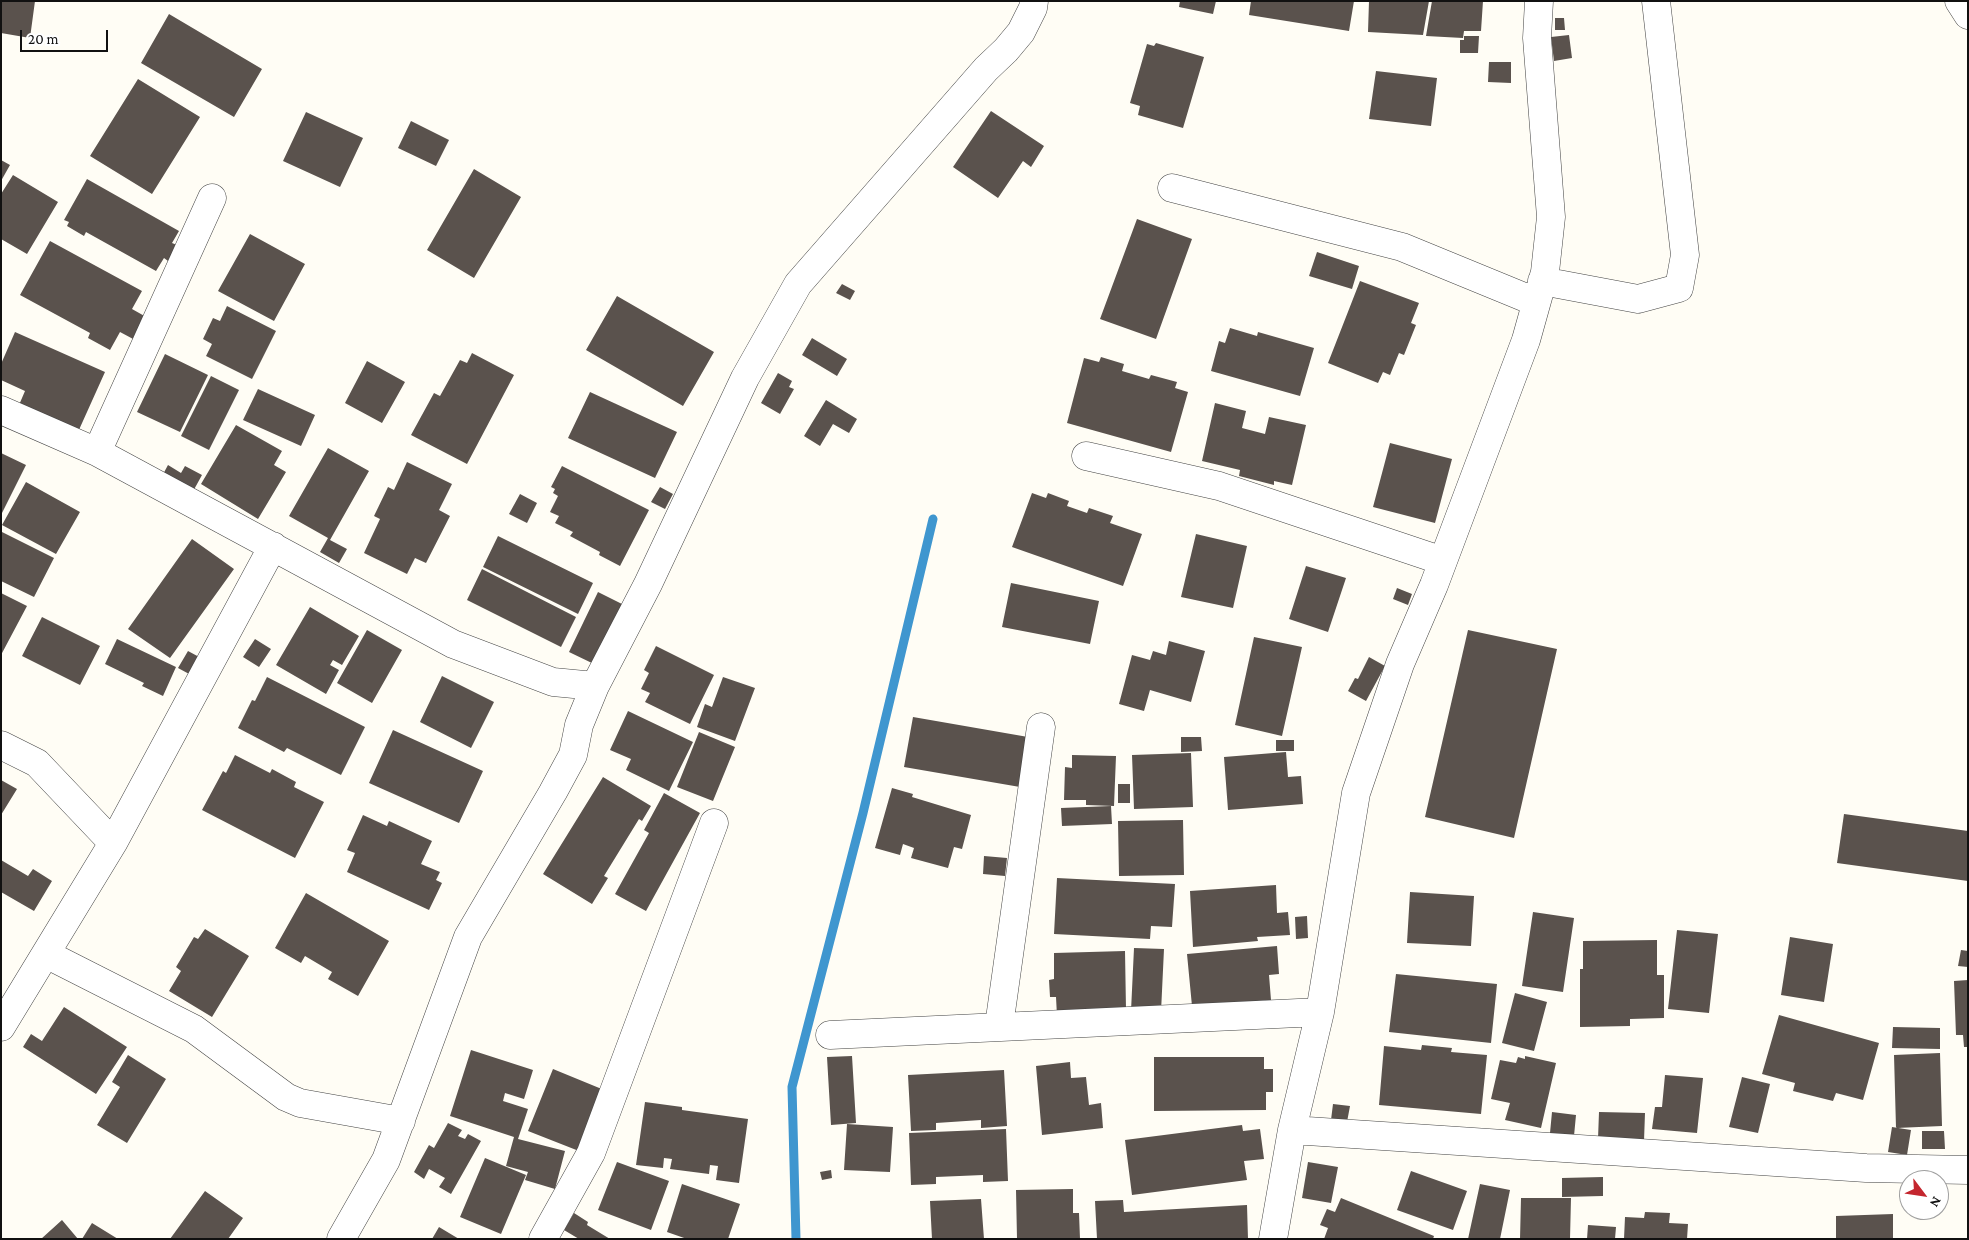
<!DOCTYPE html>
<style>
body{margin:0}
#map{position:relative;width:1969px;height:1240px;overflow:hidden;background:#fffdf5;font-family:"Crimson Pro",serif}
canvas{display:block}
.frame{position:absolute;inset:0;border:2px solid #111;pointer-events:none}
.north{position:absolute;left:1899px;top:1170px;width:50px;height:50px;box-sizing:border-box;background:#fff;border:1px solid #a0a0a0;border-radius:50%;rotate:121deg;font-size:14px;font-weight:700;line-height:20px;text-align:center;color:#111}
.north::after{content:'';display:block;margin:auto;width:18px;height:22px;background:#c4262e;clip-path:polygon(50% 0,100% 100%,50% 72%,0 100%)}
.scale{position:absolute;left:20px;top:30px;width:88px;height:22px;box-sizing:border-box;border:2px solid #111;border-top:0;padding-left:6px;font-size:15px;line-height:18px;white-space:nowrap;color:#111;-webkit-text-stroke:4px #fff;paint-order:stroke}
</style>
<div id="map">
<canvas width="1969" height="1240"></canvas>
<div class="frame"></div>
<div class="north">N</div>
<div class="scale">20 m</div>
</div>
<script>
const context = document.querySelector('canvas').getContext('2d');
context.lineJoin = 'round';
function shape(rows) {
  const path = new Path2D();
  for (const r of rows) {
    path.moveTo(r[0], r[1]);
    for (let i = 2; i < r.length; i += 2) path.lineTo(r[i], r[i + 1]);
  }
  return path;
}
function stroke(path, color, width, dash) {
  context.strokeStyle = color;
  context.lineWidth = width;
  context.lineCap = dash ? 'butt' : 'round';
  context.setLineDash(dash || []);
  context.stroke(path);
}
function fillPath(path, color) {
  context.fillStyle = color;
  context.fill(path, 'evenodd');
}
stroke(shape([
 [796,1239,792,1087,863,813,933,519]
]), '#3f96cf', 9);
fillPath(shape([
 [1,1,35,1,30,38,1,33],
 [1180,1,1216,1,1213,14,1179,7],
 [1251,1,1354,1,1349,31,1249,15],
 [1369,1,1429,1,1423,35,1368,32],
 [1432,1,1483,1,1481,31,1464,31,1463,38,1426,36],
 [169,14,262,69,234,117,141,63],
 [1555,18,1564,18,1565,30,1555,30],
 [1569,35,1572,58,1554,61,1551,37],
 [1464,36,1479,36,1478,53,1460,53,1460,40,1464,40],
 [1156,43,1204,57,1183,128,1138,115,1140,106,1130,103,1147,44,1154,46],
 [1489,62,1511,62,1511,83,1488,82],
 [1376,71,1437,78,1431,126,1369,119],
 [138,79,200,117,152,194,90,156],
 [991,111,1044,146,1031,167,1023,161,998,198,953,167],
 [306,112,363,138,340,187,283,161],
 [411,121,449,140,436,166,398,148],
 [1,160,10,165,1,181],
 [474,169,521,197,474,278,427,250],
 [13,175,58,202,27,254,1,239,1,194],
 [87,179,179,231,172,243,177,245,168,261,164,258,156,271,86,232,84,236,67,226,69,222,64,220],
 [1137,219,1192,239,1156,339,1100,319],
 [250,234,305,264,274,321,218,291],
 [50,241,142,291,132,309,148,318,135,340,120,332,110,350,88,338,90,333,20,295],
 [1317,252,1359,266,1352,289,1309,276],
 [1360,281,1419,303,1411,323,1416,325,1404,355,1399,353,1390,375,1383,372,1378,383,1328,363],
 [842,284,855,291,850,300,836,293],
 [617,296,714,352,683,406,586,350],
 [227,306,276,331,252,379,206,356,212,344,203,339,213,318,220,321],
 [1230,328,1257,336,1258,332,1314,348,1300,396,1211,371,1219,341,1225,343],
 [15,332,105,372,78,432,19,405,25,391,1,380,1,364],
 [812,338,847,359,837,376,802,355],
 [472,353,514,375,467,464,411,435,434,393,440,396,460,360,467,363],
 [165,354,208,375,180,432,137,412],
 [1101,357,1124,364,1122,371,1149,379,1151,375,1177,382,1175,388,1188,392,1171,452,1067,423,1084,358,1099,362],
 [367,361,405,382,382,423,345,403],
 [778,373,792,381,789,387,794,389,780,414,761,403],
 [211,376,239,390,209,450,181,436],
 [258,389,315,415,301,446,243,420],
 [590,392,677,432,655,478,568,438],
 [826,400,857,419,849,433,833,424,820,446,804,436],
 [1215,403,1246,411,1242,428,1265,434,1269,417,1306,425,1292,485,1274,481,1274,485,1239,476,1240,470,1202,461],
 [236,425,282,451,274,465,286,472,258,519,201,484],
 [1390,443,1452,459,1435,523,1373,507],
 [328,448,369,471,330,540,347,549,339,563,320,552,328,538,289,516],
 [1,453,26,465,1,515],
 [407,462,452,484,439,510,450,516,426,563,415,558,407,574,364,553,380,519,374,516,388,487,394,490],
 [168,465,181,473,185,466,202,475,191,495,161,478],
 [562,466,649,510,620,566,599,555,600,552,570,536,573,532,555,523,559,516,550,512,558,496,553,493,555,489,551,487],
 [26,482,80,512,56,554,2,525],
 [660,487,673,494,665,509,651,502],
 [1032,493,1046,498,1048,493,1069,501,1067,506,1087,513,1089,508,1113,516,1110,523,1142,534,1123,586,1012,547],
 [520,494,537,503,527,523,509,514],
 [2,532,54,558,34,597,1,581],
 [1196,534,1247,546,1233,608,1181,597],
 [498,536,593,583,578,614,483,567],
 [192,539,234,569,170,658,128,629],
 [1306,566,1346,578,1328,632,1289,619],
 [482,569,576,617,561,647,467,600],
 [1011,583,1099,601,1090,644,1002,627],
 [1397,588,1412,594,1408,605,1393,599],
 [598,592,624,605,596,665,569,652],
 [1,593,27,606,1,655],
 [310,607,359,636,342,665,333,660,330,665,339,670,326,694,276,665],
 [42,617,100,646,80,685,22,656],
 [367,630,402,650,372,703,337,683],
 [1468,630,1557,649,1514,838,1425,817],
 [1254,637,1302,647,1282,736,1235,725],
 [117,639,176,667,163,696,142,686,144,683,105,664],
 [255,639,271,649,259,667,243,657],
 [1169,641,1205,651,1191,702,1150,690,1144,711,1119,704,1132,655,1150,660,1153,651,1166,655],
 [656,646,714,675,690,724,645,702,650,693,641,689,649,673,644,670],
 [188,651,201,658,191,675,178,668],
 [1369,657,1385,666,1366,701,1348,691,1355,678,1358,679],
 [442,676,494,702,471,748,420,722],
 [267,677,365,727,341,775,287,748,284,752,238,728,252,700,255,701],
 [723,677,755,688,735,741,697,727,705,704,712,707],
 [628,711,693,742,669,791,626,770,631,759,610,750],
 [913,717,1028,737,1020,787,904,767],
 [393,730,483,771,459,823,369,783],
 [699,732,735,747,713,801,677,787],
 [1181,737,1201,737,1202,751,1181,752],
 [1276,740,1294,740,1294,751,1276,751],
 [1286,752,1288,777,1301,776,1303,804,1228,810,1224,757],
 [1191,753,1193,807,1134,809,1132,755],
 [235,755,270,773,272,769,296,782,294,787,324,802,295,858,202,810,223,771,226,773],
 [1072,755,1116,756,1114,806,1086,805,1086,800,1064,800,1065,767,1072,768],
 [603,777,651,806,642,821,639,819,604,876,608,878,592,904,543,874],
 [1,780,17,789,1,815],
 [1118,784,1130,784,1130,803,1118,803],
 [892,788,913,794,912,797,971,815,962,849,954,847,948,868,911,858,914,848,903,844,900,855,875,848],
 [664,793,700,813,646,911,615,894,649,833,644,830],
 [1111,806,1112,824,1062,826,1061,808],
 [1844,814,1968,831,1968,881,1837,863],
 [363,815,387,826,389,821,432,841,421,864,440,872,436,880,442,883,429,910,347,872,355,853,347,850],
 [1183,820,1184,875,1119,876,1118,821],
 [984,856,1007,858,1005,876,983,874],
 [1,860,28,876,33,869,52,881,34,911,1,892],
 [1057,878,1175,884,1172,927,1151,926,1150,939,1054,934],
 [1276,885,1277,913,1288,912,1290,935,1257,937,1258,941,1193,947,1190,891],
 [1410,892,1474,896,1471,946,1407,943],
 [306,893,389,941,358,996,328,979,332,972,305,956,301,963,275,948],
 [1533,912,1574,918,1563,992,1522,986],
 [1307,916,1308,938,1296,939,1295,917],
 [205,929,249,956,212,1017,169,991,181,971,176,967,194,937,198,939],
 [1677,930,1718,934,1709,1013,1668,1009],
 [1790,937,1833,944,1824,1002,1781,995],
 [1657,940,1657,975,1664,975,1664,1018,1630,1019,1630,1026,1580,1027,1580,969,1583,969,1583,941],
 [1277,946,1279,974,1269,975,1271,1000,1192,1006,1187,954],
 [1134,948,1164,949,1161,1012,1131,1011],
 [1961,950,1968,951,1968,967,1958,966],
 [1125,951,1126,1010,1057,1016,1056,997,1050,997,1049,980,1054,979,1054,953],
 [1396,974,1497,984,1491,1043,1389,1032],
 [1968,980,1968,1047,1964,1047,1963,1035,1956,1035,1954,981],
 [1515,993,1547,1002,1534,1051,1502,1043],
 [64,1007,127,1047,96,1094,23,1047,31,1034,42,1041],
 [1779,1015,1879,1043,1863,1100,1836,1093,1833,1101,1793,1091,1795,1083,1762,1074],
 [1893,1027,1940,1028,1940,1049,1892,1048],
 [1422,1045,1452,1048,1451,1052,1487,1055,1481,1114,1379,1105,1384,1046,1421,1050],
 [471,1050,533,1070,524,1099,505,1093,503,1101,528,1109,518,1139,565,1151,555,1189,525,1180,528,1172,506,1166,514,1137,450,1116],
 [1940,1053,1942,1126,1896,1128,1894,1055],
 [128,1055,166,1079,127,1143,97,1125,120,1087,112,1082],
 [852,1056,856,1123,831,1125,827,1057],
 [1525,1056,1556,1063,1541,1128,1505,1120,1510,1103,1491,1099,1500,1060,1516,1063,1518,1057,1525,1059],
 [1154,1057,1264,1057,1264,1069,1273,1069,1273,1092,1266,1092,1266,1110,1154,1111],
 [1070,1062,1071,1078,1086,1077,1089,1105,1101,1103,1103,1128,1042,1135,1036,1066],
 [553,1069,609,1092,584,1153,528,1131],
 [1004,1070,1007,1126,981,1128,981,1120,936,1123,936,1130,911,1131,908,1075],
 [1665,1075,1703,1078,1697,1133,1652,1129,1655,1107,1662,1107],
 [1742,1077,1770,1084,1758,1133,1729,1127],
 [645,1102,682,1107,682,1110,748,1119,739,1183,716,1180,718,1166,710,1165,709,1174,670,1169,672,1159,664,1158,663,1168,636,1165],
 [1333,1104,1350,1106,1347,1122,1331,1120],
 [1552,1112,1576,1115,1574,1136,1550,1133],
 [1599,1112,1645,1113,1644,1141,1598,1139],
 [448,1123,462,1130,458,1136,465,1139,468,1134,481,1141,451,1194,439,1187,445,1178,429,1169,424,1179,414,1172,429,1145,434,1148],
 [847,1124,893,1127,890,1172,844,1170],
 [1242,1125,1243,1131,1260,1129,1264,1159,1244,1161,1247,1180,1132,1195,1125,1140],
 [1892,1127,1911,1130,1907,1155,1888,1152],
 [1006,1129,1008,1181,983,1182,983,1175,936,1177,936,1184,911,1185,909,1133],
 [1922,1131,1944,1131,1945,1149,1922,1149],
 [485,1158,526,1175,501,1234,460,1217],
 [617,1162,669,1181,651,1230,598,1210],
 [1308,1162,1338,1167,1331,1203,1302,1198],
 [831,1170,832,1178,822,1180,820,1172],
 [1411,1171,1467,1191,1453,1230,1397,1210],
 [1603,1177,1603,1196,1562,1197,1562,1178],
 [682,1184,740,1204,728,1239,687,1239,667,1232],
 [1480,1184,1510,1190,1500,1239,1468,1239],
 [1073,1189,1073,1213,1079,1213,1080,1239,1017,1239,1016,1190],
 [205,1191,243,1218,228,1239,170,1239],
 [1341,1198,1434,1236,1433,1239,1324,1239,1328,1228,1320,1225,1327,1209,1335,1212],
 [1521,1198,1571,1198,1570,1239,1520,1239],
 [981,1199,984,1239,932,1239,930,1201],
 [1123,1200,1124,1212,1247,1205,1248,1239,1097,1239,1095,1201],
 [1645,1212,1670,1213,1669,1223,1688,1224,1687,1239,1624,1239,1625,1217,1644,1218],
 [574,1213,588,1222,587,1225,610,1239,579,1239,564,1230],
 [1893,1214,1893,1239,1836,1239,1836,1216],
 [62,1220,78,1239,41,1239],
 [92,1223,118,1239,82,1239],
 [1588,1225,1616,1227,1615,1239,1587,1239],
 [439,1227,459,1239,432,1239]
]), '#5a524d');
const street = shape([
 [1959,1,1968,15],
 [1172,188,1402,247,1536,302],
 [1542,281,1638,299,1679,288,1685,255,1656,1],
 [1,410,97,452,453,644,553,682,595,686],
 [97,452,212,198],
 [1086,456,1219,486,1443,561],
 [1,745,37,763,113,843],
 [46,954,194,1029,286,1097,300,1103,401,1121],
 [999,1026,1041,727],
 [1,1027,113,843,273,546],
 [830,1035,1320,1012],
 [1292,1130,1866,1168,1968,1170],
 [341,1239,386,1160,468,937,553,792,573,755,579,725,595,686,648,584,745,378,798,284,986,69,1006,50,1021,32,1033,8,1034,1],
 [543,1239,591,1153,714,823],
 [1273,1239,1292,1130,1320,1012,1356,793,1400,664,1434,585,1526,340,1545,272,1551,217,1537,38,1539,1]
]);
stroke(street, '#444', 29);
stroke(street, '#fff', 28);
</script>
